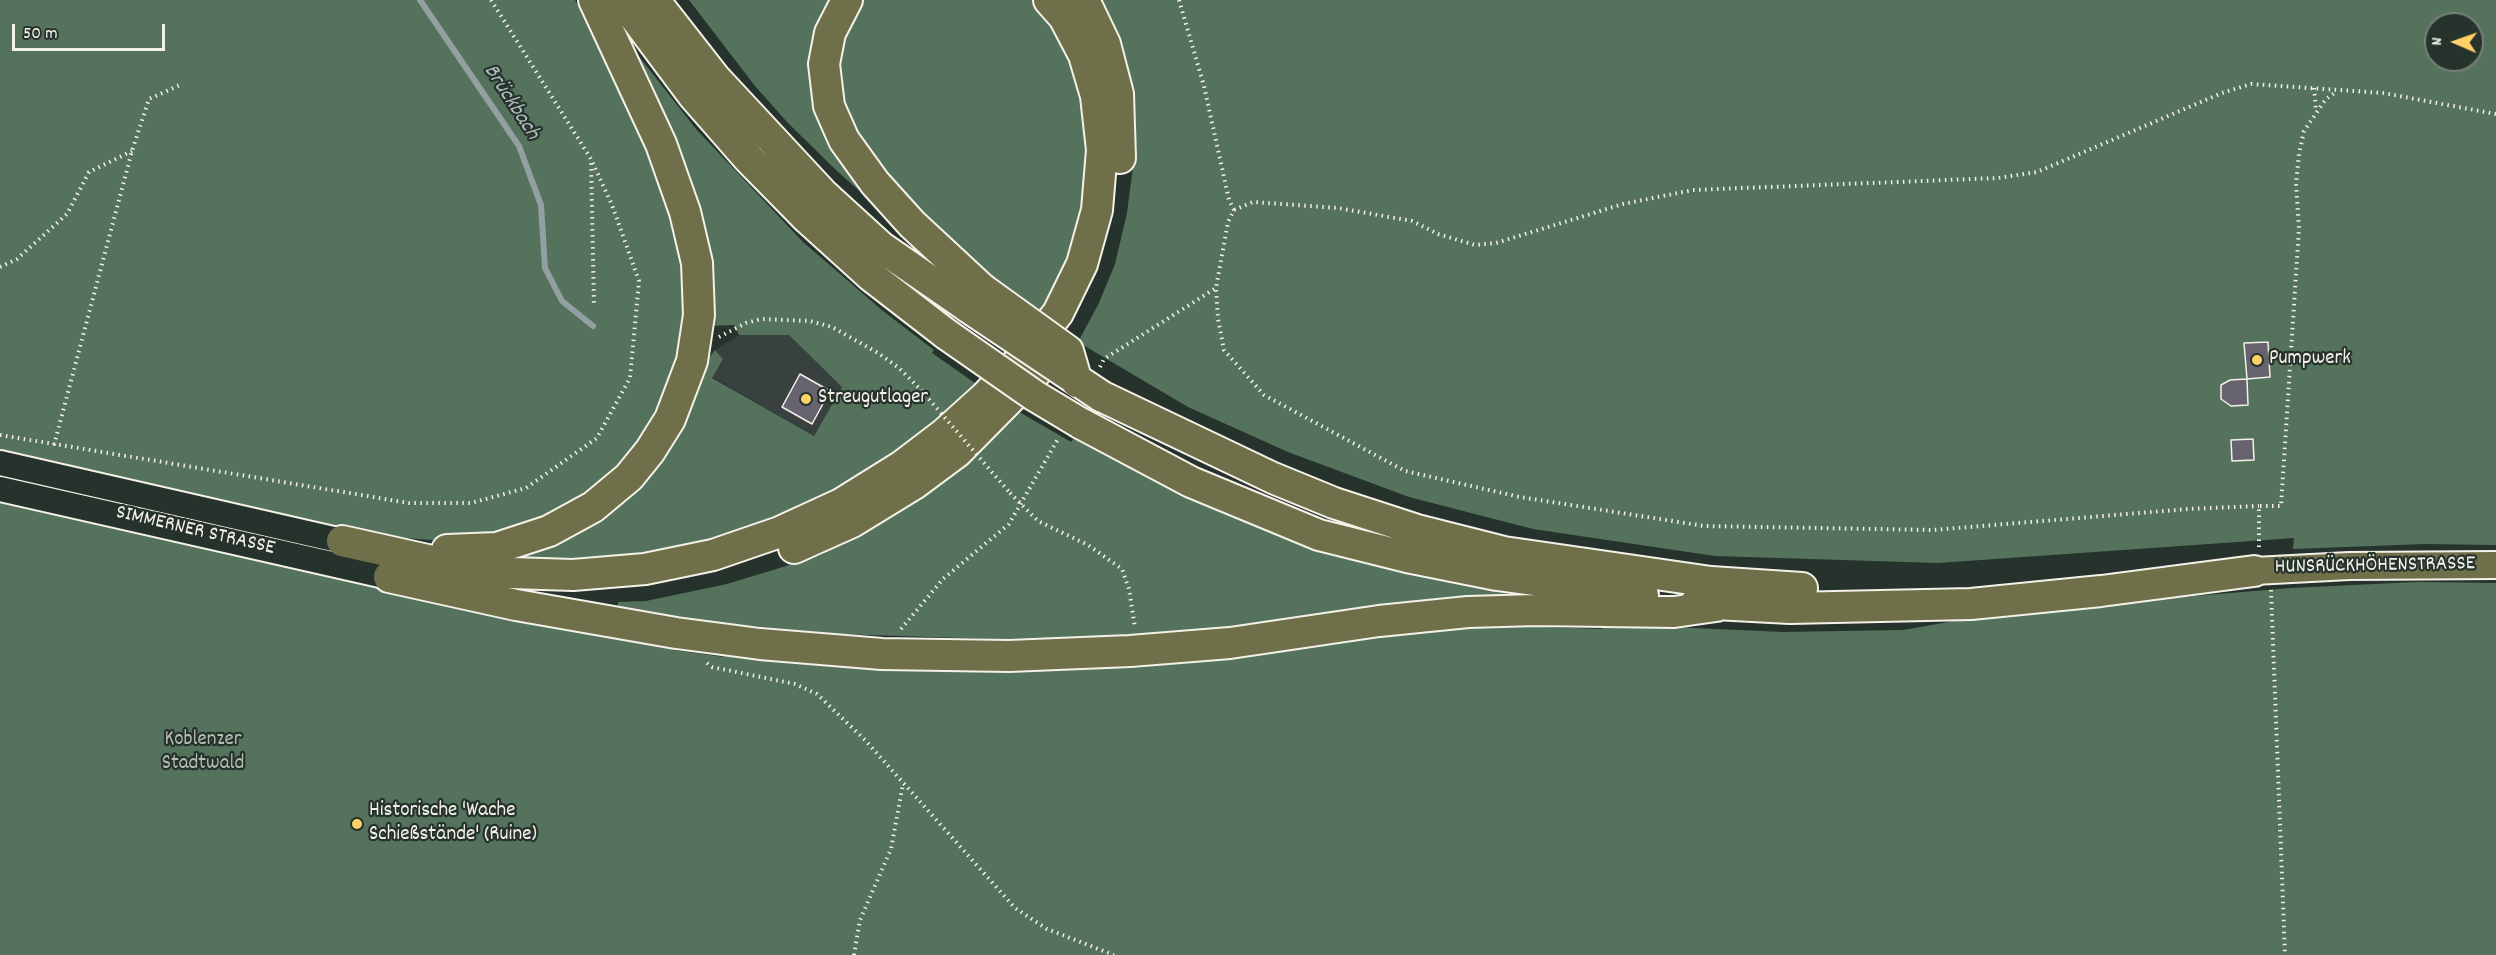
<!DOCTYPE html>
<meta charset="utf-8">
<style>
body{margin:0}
#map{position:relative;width:2496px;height:955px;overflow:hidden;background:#26332d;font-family:Dekko,sans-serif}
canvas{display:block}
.north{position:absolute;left:2424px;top:12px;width:60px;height:60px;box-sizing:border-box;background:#26332d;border:2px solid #787f78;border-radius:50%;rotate:272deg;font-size:16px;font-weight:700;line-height:24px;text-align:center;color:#f4f1e8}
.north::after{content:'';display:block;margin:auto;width:21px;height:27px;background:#ffd166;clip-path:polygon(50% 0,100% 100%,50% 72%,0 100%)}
.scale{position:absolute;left:12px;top:24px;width:153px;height:27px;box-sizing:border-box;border:3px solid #f4f1e8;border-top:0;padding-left:8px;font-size:18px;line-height:21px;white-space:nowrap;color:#f4f1e8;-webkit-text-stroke:4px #26332d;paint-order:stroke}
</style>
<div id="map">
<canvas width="2496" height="955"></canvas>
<div class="north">N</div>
<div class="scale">50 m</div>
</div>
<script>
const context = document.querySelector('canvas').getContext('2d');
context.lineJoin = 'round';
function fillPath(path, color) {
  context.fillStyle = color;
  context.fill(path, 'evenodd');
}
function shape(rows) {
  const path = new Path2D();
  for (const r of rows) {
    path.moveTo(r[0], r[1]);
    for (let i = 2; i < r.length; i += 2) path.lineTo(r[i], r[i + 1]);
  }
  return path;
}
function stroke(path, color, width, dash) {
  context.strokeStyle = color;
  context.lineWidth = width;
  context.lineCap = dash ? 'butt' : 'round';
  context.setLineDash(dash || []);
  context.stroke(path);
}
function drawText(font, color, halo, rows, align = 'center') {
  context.font = font + ' Dekko,sans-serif';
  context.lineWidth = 4.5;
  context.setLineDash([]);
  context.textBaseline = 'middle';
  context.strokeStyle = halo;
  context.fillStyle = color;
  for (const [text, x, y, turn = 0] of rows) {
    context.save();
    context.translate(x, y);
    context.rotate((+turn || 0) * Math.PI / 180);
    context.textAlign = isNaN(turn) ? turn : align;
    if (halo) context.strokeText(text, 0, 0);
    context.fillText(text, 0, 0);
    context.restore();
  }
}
fillPath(shape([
 [739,335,789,335,842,387,814,436,712,377,723,359,715,350]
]), '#394140');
fillPath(shape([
 [0,0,575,0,635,116,665,191,686,280,684,336,676,363,663,402,642,436,622,462,581,499,515,532,460,542,377,536,0,449],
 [689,0,837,0,822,29,868,195,864,195,837,171,788,123,755,86],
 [856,0,1040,0,1059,22,1092,130,1079,246,1044,318,977,273,854,142,832,78],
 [1094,0,2496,0,2496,545,2425,544,2293,549,2294,538,1938,563,1715,556,1533,529,1409,497,1288,452,1188,407,1078,342,1099,303,1115,264,1127,213,1133,167,1134,127],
 [2436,24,2472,24,2472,60,2436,60],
 [619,31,696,129,803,242,883,311,934,350,932,353,982,388,839,497,728,542,581,568,497,556,581,524,715,350,723,359,712,378,814,436,842,387,789,335,739,335,734,325,708,326],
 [1016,410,1071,442,1074,438,1208,504,1533,594,1533,598,1419,601,1224,632,1088,642,838,634,696,621,618,609,618,602,646,601,727,584,819,556,909,506,955,474],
 [0,500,667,640,673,650,724,657,721,647,1331,639,1332,645,1415,630,1488,625,1602,629,1602,624,1783,632,1903,630,1983,616,2062,607,2291,588,2417,582,2496,583,2496,955,0,955]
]), '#55735c');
stroke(shape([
 [420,0,519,146,541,205,545,268,562,301,593,326]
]), '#929fa3', 6);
const building = shape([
 [2268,342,2270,377,2247,379,2244,343,2268,342],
 [800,374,830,391,812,424,782,407,800,374],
 [2247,379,2248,405,2231,406,2221,399,2221,385,2230,380,2247,379],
 [2253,439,2254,460,2232,461,2231,440,2253,439]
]);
fillPath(building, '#66636e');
stroke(building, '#f4f1e8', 1.5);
const secondary = shape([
 [0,463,342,541],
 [0,489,389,577]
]);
const primary = shape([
 [2254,571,2349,566,2496,565]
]);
const highway = shape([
 [622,0,693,95,749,159,808,219,871,276,946,334],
 [654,0,715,78,823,194,881,247,968,307],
 [847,0,830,33,824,64,829,106,844,140,875,183,912,224,982,289],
 [1084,0,1105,44,1118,94,1120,158],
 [1101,396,1273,478,1334,503,1417,530,1504,552,1711,582,1802,588],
 [1080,423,1191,482,1319,535,1407,557,1497,575,1643,595],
 [342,541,450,565,512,573,573,575,645,569,713,555,780,532,841,504,902,466,944,434,985,397,1024,356,1058,313,1082,264,1097,210,1102,150,1096,96,1084,55,1064,17,1049,0],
 [794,548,852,522,914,484,957,452,1036,372],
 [447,550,497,548,549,531,593,507,629,477,650,451,670,419,692,361,699,315,697,263,685,212,661,144,594,0],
 [389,577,516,605,676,633,760,644,882,654,1009,656,1130,651,1230,643,1379,621,1468,612,1536,610,1674,612,1716,606],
 [1696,603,1790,608,1971,604,2101,591,2254,571]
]);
stroke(secondary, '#f4f1e8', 28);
stroke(primary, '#f4f1e8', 30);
stroke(highway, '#f4f1e8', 34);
stroke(shape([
 [491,0,591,159,594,306],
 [1179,0,1204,86,1229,200,1234,210,1228,222,1216,288,1218,319,1224,350,1264,395,1405,471,1520,497,1704,526,1933,530,2188,509,2259,506],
 [2314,88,2316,111],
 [1234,210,1253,202,1338,208,1412,221,1438,234,1475,245,1496,243,1623,204,1693,190,1998,178,2037,172,2222,93,2251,84,2383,93,2496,114],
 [0,267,17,259,67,214,89,172,132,151],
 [719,337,746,323,761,319,810,321,832,327,878,353,899,368,921,390],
 [1100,367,1104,359,1216,288],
 [0,435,409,503,471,503,526,488,597,438,630,378,639,281,612,205,591,159],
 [54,445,132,151,149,99,180,85],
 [1010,493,1038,521,1088,545,1122,569,1129,589,1135,628],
 [2259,547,2259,506,2281,506,2299,228,2296,184,2299,154,2304,131,2326,99,2337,91],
 [2271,590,2285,955],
 [901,629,943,579,1009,524,1058,439],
 [707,663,712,667,795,684,817,694,865,740,1015,908,1047,929,1114,955],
 [854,955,860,920,891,849,903,784]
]), '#f4f1e8', 4, [1.5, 4.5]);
stroke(secondary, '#26332d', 24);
stroke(primary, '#6f704a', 26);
stroke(highway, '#6f704a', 30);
const highwayBridge = shape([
 [982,289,1068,351,1077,382],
 [968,307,1101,396],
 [946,334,1035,396,1080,423]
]);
stroke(highwayBridge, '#f4f1e8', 34, []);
stroke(shape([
 [921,390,1010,493]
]), '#f4f1e8', 4, [1.5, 4.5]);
stroke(highwayBridge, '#6f704a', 30);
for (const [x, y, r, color] of [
 [2257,360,6,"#ffd166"],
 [806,399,6,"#ffd166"],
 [357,824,6,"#ffd166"]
]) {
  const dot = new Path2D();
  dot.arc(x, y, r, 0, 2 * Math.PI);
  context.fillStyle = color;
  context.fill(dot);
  stroke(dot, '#26332d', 2);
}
drawText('21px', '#f4f1e8', '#26332d', [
 ["Pumpwerk",2269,360],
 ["Streugutlager",818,399],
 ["Historische 'Wache",369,812],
 ["Schießstände' (Ruine)",369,836]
], 'left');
drawText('21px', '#f4f1e8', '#26332d', [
 ["SIMMERNER STRASSE",195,532,13],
 ["HUNSRÜCKHÖHENSTRASSE",2375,567,-1]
]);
drawText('21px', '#b4bfb0', '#26332d', [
 ["Koblenzer",203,741],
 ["Stadtwald",203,765]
]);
drawText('italic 22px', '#b2bbba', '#26332d', [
 ["Brückbach",510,103,57]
]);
</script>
